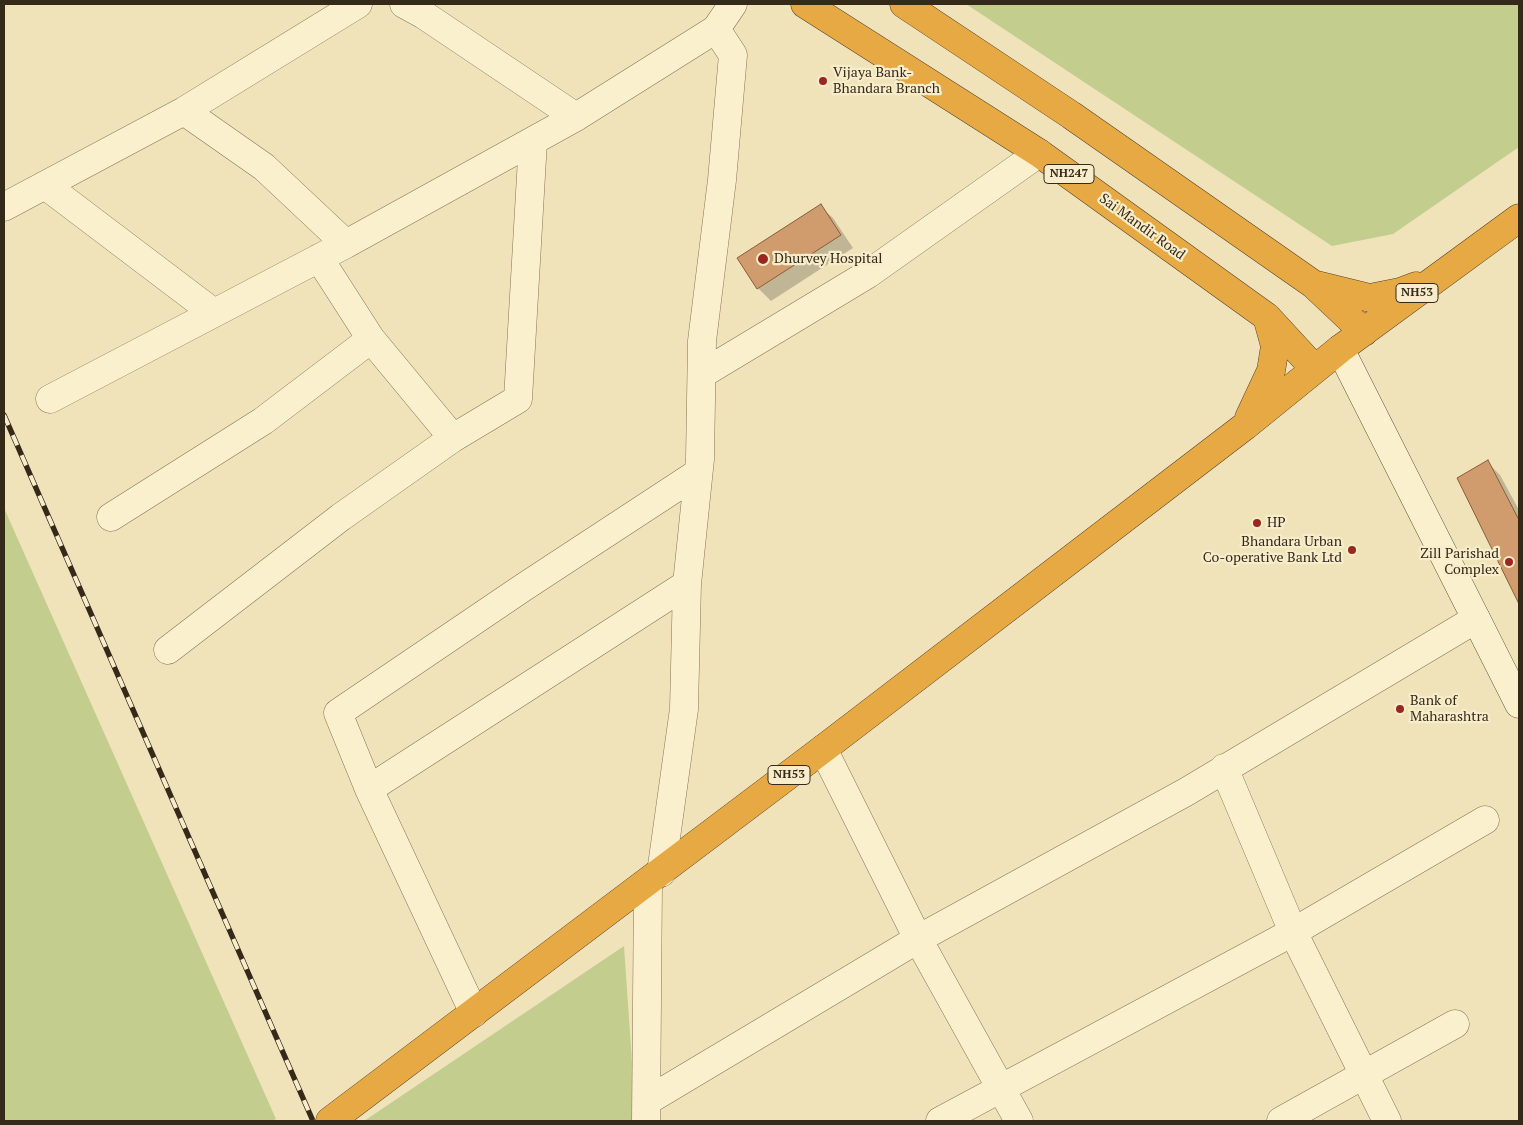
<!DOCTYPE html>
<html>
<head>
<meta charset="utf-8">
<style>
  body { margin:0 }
  #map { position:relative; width:1523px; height:1125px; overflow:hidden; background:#f0e3ba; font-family:"PT Serif",serif }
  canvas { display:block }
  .frame { position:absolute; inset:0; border:5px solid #35291a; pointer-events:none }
</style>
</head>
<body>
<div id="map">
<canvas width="1523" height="1125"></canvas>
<div class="frame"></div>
</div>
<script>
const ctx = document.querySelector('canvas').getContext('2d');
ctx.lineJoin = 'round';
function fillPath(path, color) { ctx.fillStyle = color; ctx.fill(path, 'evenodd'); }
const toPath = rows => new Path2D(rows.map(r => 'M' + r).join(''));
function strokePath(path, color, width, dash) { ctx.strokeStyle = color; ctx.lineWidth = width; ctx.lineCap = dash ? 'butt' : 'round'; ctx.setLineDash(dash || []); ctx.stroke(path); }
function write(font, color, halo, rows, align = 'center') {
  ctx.font = font + ' "PT Serif",serif'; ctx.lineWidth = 4.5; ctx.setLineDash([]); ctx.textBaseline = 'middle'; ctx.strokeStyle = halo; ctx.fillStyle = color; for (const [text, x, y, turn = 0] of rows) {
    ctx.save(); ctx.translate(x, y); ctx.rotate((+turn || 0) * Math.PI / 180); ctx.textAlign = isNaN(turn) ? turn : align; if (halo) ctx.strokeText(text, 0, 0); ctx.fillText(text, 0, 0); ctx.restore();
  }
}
const green = toPath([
  [966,4,1519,4,1519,147,1393,234,1332,246],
  [4,508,276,1119,272,1121,4,1121],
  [624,946,634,1091,632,1121,364,1121]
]);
const shadow = toPath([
  [820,206,833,218,853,248,771,301,758,288],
  [1487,462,1500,475,1519,510,1519,601,1458,478]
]);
const building = toPath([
  [821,204,841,235,757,289,737,258,821,204],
  [1488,460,1519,520,1519,604,1457,478,1488,460]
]);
const street = toPath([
  [404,4,424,15,576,117],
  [184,111,264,167,346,244],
  [45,185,214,313],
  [4,207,184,111,358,4],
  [319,258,371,339,453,438],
  [702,374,868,274,1039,153],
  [50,399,346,244,576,117,716,29,733,4],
  [111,517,263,421,371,339],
  [168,650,341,517,453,438,518,399,533,141],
  [823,749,918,939,1019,1121],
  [1224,768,1293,932,1387,1121],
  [369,789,338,713,524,587,698,473],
  [661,873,684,709,687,584,700,459,702,341,722,180,733,55,716,29],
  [474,1013,369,789,687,584],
  [647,1101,918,939,1186,792,1476,619],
  [646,1121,648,882],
  [940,1121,1293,932,1485,820],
  [1281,1121,1455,1024]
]);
const secondary = toPath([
  [1340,349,1519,704]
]);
const highway = toPath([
  [805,4,1039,153,1267,317,1314,368],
  [904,4,1071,115,1313,284,1364,332],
  [1317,285,1370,298,1400,292,1416,286],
  [1249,418,1271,371,1275,346,1267,317],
  [330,1121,823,749,1245,426,1340,349,1519,218]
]);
const rail = toPath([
  [4,415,313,1121]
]);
const markers = [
  [823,81,5,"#9a2620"],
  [763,259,6,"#9a2620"],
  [1257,523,5,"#9a2620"],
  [1352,550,5,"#9a2620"],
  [1509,562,5,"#9a2620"],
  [1400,709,5,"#9a2620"]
];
const shields = [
  [1069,174,50],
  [1417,293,42],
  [789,775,42]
];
const shieldNames = [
  ["NH247",1069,174],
  ["NH53",1417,293],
  ["NH53",789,775]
];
const poiNames = [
  ["Vijaya Bank-",833,73],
  ["Bhandara Branch",833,89],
  ["Dhurvey Hospital",774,259],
  ["HP",1267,523],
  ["Bhandara Urban",1342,542,"right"],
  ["Co-operative Bank Ltd",1342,558,"right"],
  ["Zill Parishad",1499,554,"right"],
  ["Complex",1499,570,"right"],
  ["Bank of",1410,701],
  ["Maharashtra",1410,717]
];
const streetNames = [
  ["Sai Mandir Road",1142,227,36]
];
fillPath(green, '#c3ce8e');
fillPath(shadow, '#0003');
fillPath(building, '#d19c6d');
strokePath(building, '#885c38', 1);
strokePath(street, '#877253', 29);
strokePath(secondary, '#695337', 29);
strokePath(highway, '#544029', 29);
strokePath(street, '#fbf0cd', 28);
strokePath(secondary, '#fbf0cd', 28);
strokePath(highway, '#e7a943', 28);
strokePath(rail, '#35291a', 5.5);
strokePath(rail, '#f7edca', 4, [11]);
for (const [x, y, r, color] of markers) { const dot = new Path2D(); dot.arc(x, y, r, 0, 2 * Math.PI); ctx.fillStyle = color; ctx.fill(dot); strokePath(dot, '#f7edca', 2); }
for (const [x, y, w] of shields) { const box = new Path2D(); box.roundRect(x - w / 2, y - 9.5, w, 19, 4); ctx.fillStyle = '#f7edca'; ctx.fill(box); strokePath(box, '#35291a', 1); }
write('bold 12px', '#35291a', null, shieldNames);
write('14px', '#35291a', '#f7edca', poiNames, 'left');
write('14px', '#35291a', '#f7edca', streetNames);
</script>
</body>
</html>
